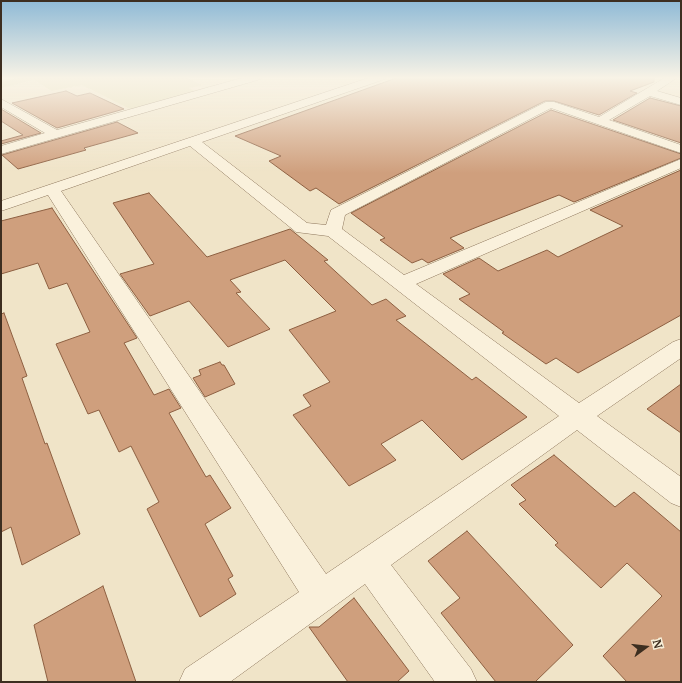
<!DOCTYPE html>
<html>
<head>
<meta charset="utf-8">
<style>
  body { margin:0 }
  #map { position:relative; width:682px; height:683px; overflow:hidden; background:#f0e4c8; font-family:Merriweather,serif }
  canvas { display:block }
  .frame { position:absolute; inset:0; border:2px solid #3d2e20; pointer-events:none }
  .north { position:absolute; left:626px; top:627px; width:40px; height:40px; -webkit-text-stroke:3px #f7eed8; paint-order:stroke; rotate:75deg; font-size:11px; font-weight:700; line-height:16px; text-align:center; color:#3d2e20 }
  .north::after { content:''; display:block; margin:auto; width:14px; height:18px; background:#3d2e20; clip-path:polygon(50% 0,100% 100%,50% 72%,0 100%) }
</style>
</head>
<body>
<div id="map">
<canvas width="682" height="683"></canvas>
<div class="frame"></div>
<div class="north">N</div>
</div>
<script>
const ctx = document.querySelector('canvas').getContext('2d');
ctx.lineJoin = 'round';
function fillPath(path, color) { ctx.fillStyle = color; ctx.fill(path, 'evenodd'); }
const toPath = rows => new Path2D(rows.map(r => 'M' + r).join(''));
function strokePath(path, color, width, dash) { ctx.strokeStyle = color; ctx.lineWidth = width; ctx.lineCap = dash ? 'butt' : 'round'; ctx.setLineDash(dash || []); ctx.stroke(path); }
const farmland = toPath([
  [22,77,185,77,203,85,189,88,196,92,130,109,82,85,52,91,34,80,1,88,1,82]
]);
const building = toPath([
  [399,77,654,77,654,82,630,91,637,93,599,115,554,101,545,101,339,204,316,188,310,191,269,161,281,156,235,136,399,77],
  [66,91,77,96,90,93,124,109,57,128,12,103,66,91],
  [650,98,681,106,681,143,613,120,650,98],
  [1,109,41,133,1,144,1,141,23,135,1,121,1,109],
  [551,110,681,154,681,158,574,202,559,195,477,227,450,238,464,248,428,263,422,259,412,263,380,240,385,238,351,213,551,110],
  [117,122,138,133,84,148,86,150,18,169,2,155,117,122],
  [681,170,681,315,578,373,556,358,546,364,502,333,504,332,459,299,470,294,443,274,479,258,498,271,547,250,558,257,623,226,590,210,681,170],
  [149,193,207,257,290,229,328,260,324,261,372,305,386,299,406,316,396,320,472,380,476,377,527,417,462,460,422,420,381,444,396,460,349,486,293,415,311,406,303,395,330,382,289,330,336,311,285,260,230,280,241,292,236,293,270,329,228,347,189,301,150,316,120,274,154,264,113,203,149,193],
  [52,208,137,338,124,343,154,395,169,389,181,408,169,413,206,477,210,475,231,508,205,524,233,576,228,579,236,594,200,617,147,509,159,502,131,446,119,452,99,410,88,414,56,344,90,332,67,283,49,289,38,263,1,274,1,221,52,208],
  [4,313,27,376,22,378,45,444,47,443,80,534,22,565,11,527,1,532,1,314,4,313],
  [220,362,222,365,224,365,235,384,205,397,193,378,201,375,199,370,220,362],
  [681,384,681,433,647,409,681,384],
  [554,455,615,507,634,492,681,532,681,682,627,682,603,656,662,596,627,563,601,588,555,545,558,543,519,504,526,500,511,485,554,455],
  [467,531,573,645,535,682,496,682,441,613,460,598,428,561,467,531],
  [103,586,136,682,48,682,34,625,103,586],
  [354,598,409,671,397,682,348,682,309,627,319,627,354,598]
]);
const minor = toPath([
  [245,77,262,77,261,79,1,154,1,146,45,133,1,107,1,99,57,130,245,77],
  [371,77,386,77,385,79,202,142,307,223,326,225,331,210,546,102,554,102,599,117,666,77,678,77,657,91,681,98,681,105,650,96,609,120,681,145,681,153,551,108,345,215,342,229,404,275,681,159,681,168,416,284,579,403,673,342,681,339,681,358,597,416,681,477,681,507,671,503,577,430,391,565,471,669,477,682,435,682,365,584,230,682,179,682,185,669,299,592,48,195,1,211,1,201,371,77],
  [190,146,296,232,328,236,559,416,326,574,61,191,190,146]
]);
fillPath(farmland, '#e6deb5');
fillPath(building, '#cf9f7d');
strokePath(building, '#8d5f41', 1);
strokePath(minor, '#8d765c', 1);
fillPath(minor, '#faf1dc');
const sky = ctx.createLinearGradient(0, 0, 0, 173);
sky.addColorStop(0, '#8fbad6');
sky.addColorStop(0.45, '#f8f3e6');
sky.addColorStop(1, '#f8f3e600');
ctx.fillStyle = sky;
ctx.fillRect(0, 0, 682, 173);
</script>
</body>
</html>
